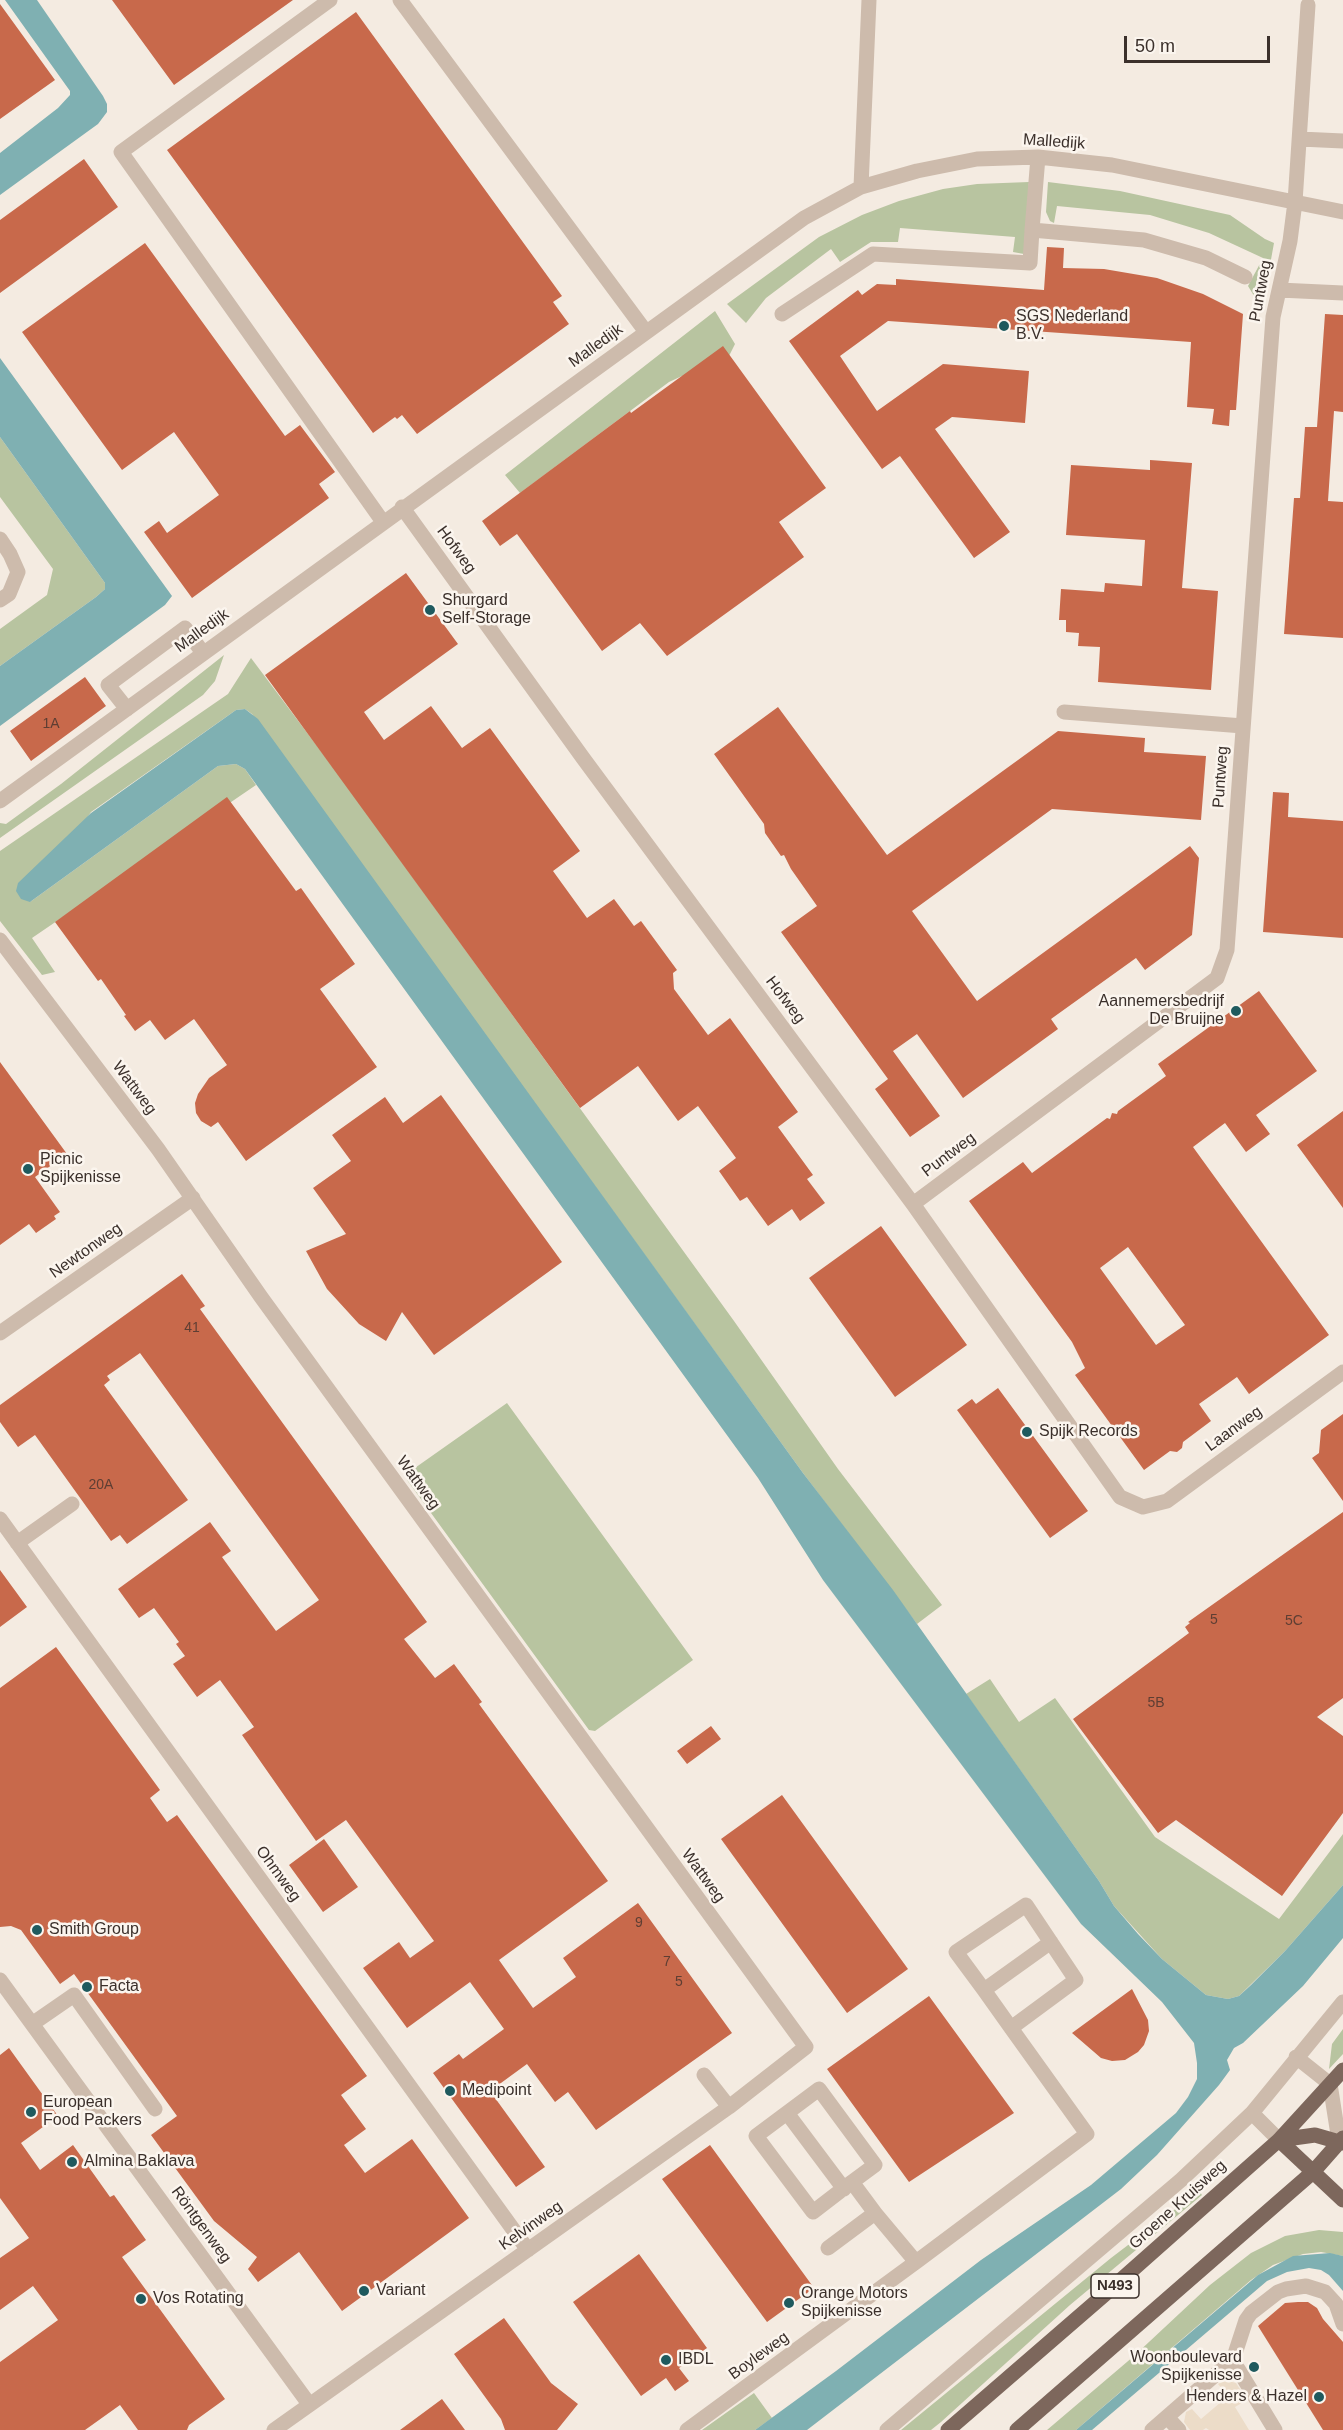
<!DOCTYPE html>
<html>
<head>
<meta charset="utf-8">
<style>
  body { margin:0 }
  #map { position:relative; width:1343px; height:2430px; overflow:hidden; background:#f4ebe1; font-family:Helvetica,sans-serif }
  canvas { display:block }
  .scale { position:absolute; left:1124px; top:36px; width:146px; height:27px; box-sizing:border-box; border:3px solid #3b302b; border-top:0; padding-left:8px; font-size:18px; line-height:21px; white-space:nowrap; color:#3b302b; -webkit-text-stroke:4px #fbf5ee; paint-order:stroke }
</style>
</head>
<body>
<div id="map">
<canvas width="1343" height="2430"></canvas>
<div class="scale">50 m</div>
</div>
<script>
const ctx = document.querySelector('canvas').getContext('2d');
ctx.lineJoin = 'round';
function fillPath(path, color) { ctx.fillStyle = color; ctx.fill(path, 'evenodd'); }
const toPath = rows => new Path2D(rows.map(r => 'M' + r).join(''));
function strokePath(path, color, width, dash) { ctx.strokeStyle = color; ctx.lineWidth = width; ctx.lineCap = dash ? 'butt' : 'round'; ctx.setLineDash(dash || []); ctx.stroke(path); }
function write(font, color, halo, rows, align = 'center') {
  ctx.font = font + ' Helvetica,sans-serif'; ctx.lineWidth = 5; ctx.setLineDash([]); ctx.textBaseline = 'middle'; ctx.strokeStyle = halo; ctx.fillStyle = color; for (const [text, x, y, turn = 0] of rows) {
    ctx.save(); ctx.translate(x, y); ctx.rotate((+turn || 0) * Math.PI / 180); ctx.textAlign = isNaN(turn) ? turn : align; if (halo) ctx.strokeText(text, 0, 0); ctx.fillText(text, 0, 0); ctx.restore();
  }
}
const green = toPath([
  [1029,182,1024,254,1013,252,1015,237,900,228,898,242,871,242,840,262,831,249,766,298,746,323,727,304,819,237,862,215,899,201,943,189,977,184],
  [1048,182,1120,191,1230,215,1265,239,1274,243,1262,309,1248,286,1263,258,1209,233,1150,215,1057,206,1054,223,1050,221,1046,212],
  [715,311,735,344,727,360,690,384,682,376,669,382,520,493,505,475],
  [0,437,105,583,105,589,96,597,0,666,0,629,47,595,53,569,0,497],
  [224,655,215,681,203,695,0,838,0,823,6,824,61,784],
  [251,658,335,770,734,1321,838,1469,942,1605,917,1624,803,1473,252,714,245,709,236,710,91,812,30,902,218,766,236,764,245,769,256,785,32,938,55,972,42,975,0,921,0,851,228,694],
  [507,1403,693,1660,595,1731,589,1730,407,1480,412,1470],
  [990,1679,1019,1722,1055,1698,1155,1837,1279,1919,1343,1834,1343,1885,1285,1951,1239,1996,1228,1999,1206,1995,1162,1959,1114,1906,1099,1881,966,1694],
  [1343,2029,1343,2054,1329,2069,1332,2044],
  [1199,2191,1202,2195,1070,2305,941,2422,931,2430,901,2430,1111,2258],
  [1319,2230,1343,2232,1343,2256,1321,2252,1303,2254,1273,2265,1251,2280,1076,2430,1047,2430,1134,2356,1210,2285,1251,2253,1285,2236],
  [754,2393,772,2418,755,2430,702,2430]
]);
const plaza = toPath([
  [1225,2380,1236,2383,1247,2400,1235,2407,1249,2430,1209,2430,1206,2428,1203,2430,1190,2430,1184,2422,1186,2412,1192,2409,1201,2419,1228,2396,1218,2384]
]);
const water = toPath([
  [5,0,37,0,103,96,107,104,107,112,98,124,0,195,0,153,58,108,70,95,70,91],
  [0,358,172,596,165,605,0,726,0,666,96,597,105,589,105,583,0,437],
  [245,709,258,719,803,1473,893,1590,1099,1881,1114,1906,1138,1934,1162,1959,1206,1995,1228,1999,1239,1996,1251,1985,1285,1951,1343,1885,1343,1938,1303,1986,1243,2043,1234,2048,1227,2060,1230,2070,1219,2085,1157,2155,1121,2189,807,2430,755,2430,836,2371,981,2260,1091,2185,1176,2113,1188,2097,1197,2079,1197,2063,1194,2043,1162,2002,1081,1924,823,1580,758,1478,245,769,236,764,218,766,30,902,21,899,16,891,18,883,91,813,236,710],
  [1330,2253,1343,2256,1343,2291,1329,2275,1321,2270,1309,2268,1287,2272,1267,2281,1092,2430,1076,2430,1258,2275,1293,2256]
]);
const building = toPath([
  [112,0,293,0,174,85],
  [0,4,55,80,0,119],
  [356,12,562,296,553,302,569,324,417,434,402,415,397,419,395,417,373,433,167,150],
  [84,159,118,207,0,293,0,220],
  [145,243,285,436,300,425,335,472,319,484,329,498,192,598,144,532,159,521,167,533,219,495,174,432,122,470,22,332],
  [1047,247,1064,248,1063,268,1104,269,1157,278,1203,294,1243,314,1236,410,1230,410,1229,426,1212,424,1214,409,1187,407,1191,342,888,321,840,356,877,411,943,364,1029,371,1025,423,952,417,935,429,1010,532,974,558,900,456,882,469,789,341,858,290,862,295,877,284,896,285,896,279,1044,290],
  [1325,314,1343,315,1343,412,1334,411,1328,501,1343,502,1343,638,1284,634,1294,498,1300,498,1305,427,1317,427],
  [723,346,826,488,779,522,804,557,667,656,640,623,602,651,517,534,500,546,482,521,630,411,631,413],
  [1150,460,1192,463,1182,588,1218,591,1211,690,1098,682,1100,647,1078,646,1079,633,1066,632,1066,620,1059,620,1061,589,1104,592,1105,583,1142,586,1145,540,1066,535,1071,465,1150,470],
  [406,573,458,644,364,712,384,740,431,706,462,748,490,728,580,851,553,871,587,918,614,899,634,926,641,921,677,970,673,973,674,989,708,1035,730,1018,798,1112,778,1127,813,1175,807,1179,825,1203,800,1221,792,1209,768,1226,747,1197,740,1201,719,1171,736,1158,698,1106,678,1121,638,1066,580,1108,265,675],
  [85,677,106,706,31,761,10,731],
  [778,707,887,855,1058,731,1145,738,1144,752,1206,756,1201,820,1052,809,912,911,977,1001,1190,846,1199,858,1192,935,1145,970,1136,958,1051,1019,1058,1029,963,1098,917,1034,893,1051,940,1116,910,1137,875,1089,888,1079,781,932,817,906,791,869,784,855,781,856,765,833,764,824,714,754],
  [1273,792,1289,793,1288,817,1343,821,1343,938,1263,932],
  [227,797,296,891,301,888,355,964,320,989,377,1067,246,1161,218,1122,211,1127,201,1121,196,1113,195,1103,198,1094,209,1078,227,1065,194,1019,165,1040,150,1020,135,1031,124,1016,126,1015,101,979,98,981,55,922],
  [1259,991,1317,1071,1256,1115,1270,1134,1246,1152,1225,1123,1193,1147,1329,1335,1249,1394,1237,1377,1199,1404,1211,1421,1183,1442,1182,1448,1177,1452,1170,1451,1144,1470,1075,1375,1085,1368,1072,1342,969,1201,1023,1162,1032,1173,1107,1118,1110,1119,1112,1113,1117,1114,1118,1111,1166,1076,1158,1064],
  [1128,1247,1185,1325,1156,1345,1100,1268],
  [0,1062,67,1154,35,1177,60,1212,54,1216,56,1219,36,1233,29,1224,0,1245],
  [441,1095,562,1262,434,1355,402,1312,386,1341,359,1324,327,1289,306,1251,346,1234,313,1188,351,1161,332,1135,385,1097,403,1123],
  [1343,1111,1343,1208,1297,1145],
  [881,1226,967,1345,895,1397,809,1278],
  [182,1274,205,1306,200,1309,427,1622,404,1639,435,1678,454,1664,482,1702,479,1704,608,1881,499,1960,533,2008,576,1977,563,1958,638,1903,732,2033,596,2130,568,2092,555,2102,527,2064,490,2091,545,2167,516,2187,433,2073,459,2054,463,2059,504,2029,470,1982,407,2028,363,1968,399,1942,410,1958,434,1941,346,1820,316,1841,242,1735,254,1727,220,1680,197,1697,173,1664,185,1656,176,1644,179,1642,154,1608,139,1618,118,1589,210,1522,231,1551,222,1557,276,1631,319,1600,140,1353,107,1376,110,1380,104,1385,188,1500,127,1544,120,1535,111,1541,35,1435,18,1447,0,1422,0,1405],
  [998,1388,1088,1511,1050,1538,957,1410,972,1399,976,1404],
  [1343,1414,1343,1501,1312,1458,1319,1453,1321,1430],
  [1343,1512,1343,1698,1317,1717,1343,1736,1343,1813,1282,1896,1176,1820,1158,1833,1073,1719,1189,1633,1185,1627,1190,1623,1188,1622],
  [0,1570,27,1607,0,1627],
  [56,1647,160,1790,150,1798,167,1822,177,1815,367,2076,341,2095,366,2129,344,2145,365,2173,412,2139,469,2218,342,2311,299,2252,258,2282,248,2269,257,2257,214,2221,151,2135,177,2116,74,1974,60,1984,21,1930,11,1926,0,1927,0,1688],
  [711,1726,721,1739,687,1764,677,1751],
  [782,1795,908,1969,847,2013,721,1839],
  [324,1839,358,1887,323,1912,289,1865],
  [1132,1989,1148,2020,1149,2031,1144,2045,1138,2052,1125,2060,1112,2061,1101,2058,1072,2033],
  [929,1996,1014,2113,909,2182,827,2069],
  [9,2048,58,2116,21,2143,40,2170,73,2145,110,2197,114,2195,146,2240,122,2257,225,2399,189,2425,187,2430,138,2430,120,2405,85,2430,0,2430,0,2362,58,2320,33,2286,0,2310,0,2258,29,2238,0,2198,0,2055],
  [710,2145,814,2288,767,2322,662,2179],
  [639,2254,707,2348,679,2368,689,2381,675,2391,666,2378,641,2396,573,2302],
  [1298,2302,1308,2302,1317,2308,1323,2319,1343,2342,1343,2430,1323,2430,1258,2326,1285,2303],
  [504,2318,551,2383,578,2404,557,2430,505,2430,501,2419,454,2354],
  [442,2399,465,2430,400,2430]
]);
const minor = toPath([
  [330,0,121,152,383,522],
  [400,0,646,332],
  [1300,139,1343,141],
  [1038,157,1032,230,1144,240,1206,258,1245,277],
  [861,187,869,0],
  [1279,290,1343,293],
  [782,314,873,254,1030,263,1032,230],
  [402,507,583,758,913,1204,1120,1497,1143,1507,1167,1501,1343,1372],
  [0,539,10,554,18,572,9,594,0,600],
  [127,709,108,685,185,628,203,653],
  [1064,712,1243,726],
  [0,801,804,218,861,187,917,171,977,159,1038,157,1112,165,1343,212],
  [0,940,158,1149,261,1297,806,2047,729,2107,274,2430],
  [913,1204,1217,978,1227,950,1273,317,1290,241,1295,202,1308,5],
  [0,1333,193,1198],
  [0,1519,528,2250],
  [17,1543,72,1504],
  [0,1980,309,2404],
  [984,1990,1051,1942],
  [32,2024,74,1995,155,2109],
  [1296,2057,1330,2084,1339,2141],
  [704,2075,729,2107],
  [787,2113,844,2189],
  [1252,2113,1279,2140],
  [828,2248,875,2213,852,2182,813,2212,756,2136,819,2089,875,2165,852,2182],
  [916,2262,1087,2134,1011,2028,984,1990,956,1952,1026,1905,1076,1980,1011,2028],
  [1231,2366,1246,2320,1251,2313,1278,2292,1286,2289,1306,2286,1325,2292,1336,2304,1343,2324],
  [1231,2366,1238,2369,1275,2430],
  [1167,2417,1179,2430],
  [687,2430,916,2262,875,2213],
  [887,2430,1181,2180,1252,2113,1343,2002],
  [1152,2430,1223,2368,1231,2366]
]);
const major = toPath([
  [1279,2140,1343,2200],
  [1279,2140,1315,2135,1343,2143],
  [948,2430,1104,2295,1279,2140,1343,2070],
  [1017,2430,1313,2172,1343,2138]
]);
const markers = [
  [1004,326,6,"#1f5a5e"],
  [430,610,6,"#1f5a5e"],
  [1236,1011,6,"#1f5a5e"],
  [28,1169,6,"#1f5a5e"],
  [1027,1432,6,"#1f5a5e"],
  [37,1930,6,"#1f5a5e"],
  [87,1987,6,"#1f5a5e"],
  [450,2091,6,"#1f5a5e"],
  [31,2112,6,"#1f5a5e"],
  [72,2162,6,"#1f5a5e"],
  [364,2291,6,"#1f5a5e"],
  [141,2299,6,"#1f5a5e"],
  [789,2303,6,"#1f5a5e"],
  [666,2360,6,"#1f5a5e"],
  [1254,2367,6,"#1f5a5e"],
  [1319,2397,6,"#1f5a5e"]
];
const numberNames = [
  ["1A",51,724],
  ["41",192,1328],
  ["20A",101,1485],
  ["5",1214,1620],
  ["5C",1294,1621],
  ["5B",1156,1703],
  ["9",639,1923],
  ["7",667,1962],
  ["5",679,1982]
];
const shields = [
  [1115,2286,48]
];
const shieldNames = [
  ["N493",1115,2286]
];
const streetNames = [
  ["Malledijk",1054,142,4],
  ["Puntweg",1261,291,-79],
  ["Malledijk",596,346,-36],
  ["Hofweg",456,550,54],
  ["Malledijk",202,631,-36],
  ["Puntweg",1221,777,-86],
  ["Hofweg",785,1000,53],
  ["Wattweg",134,1088,53],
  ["Puntweg",949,1155,-37],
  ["Newtonweg",86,1251,-35],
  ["Laanweg",1234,1429,-36],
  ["Wattweg",418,1483,54],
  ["Ohmweg",278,1874,54],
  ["Wattweg",703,1876,54],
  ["Groene Kruisweg",1178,2205,-42],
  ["Röntgenweg",201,2225,54],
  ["Kelvinweg",531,2226,-35],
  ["Boyleweg",759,2356,-36]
];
const poiNames = [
  ["SGS Nederland",1016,317],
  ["B.V.",1016,335],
  ["Shurgard",442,601],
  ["Self-Storage",442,619],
  ["Aannemersbedrijf",1224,1002,"right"],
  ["De Bruijne",1224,1020,"right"],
  ["Picnic",40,1160],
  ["Spijkenisse",40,1178],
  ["Spijk Records",1039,1432],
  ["Smith Group",49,1930],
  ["Facta",99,1987],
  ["Medipoint",462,2091],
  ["European",43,2103],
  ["Food Packers",43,2121],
  ["Almina Baklava",84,2162],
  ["Variant",376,2291],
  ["Orange Motors",801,2294],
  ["Spijkenisse",801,2312],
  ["Vos Rotating",153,2299],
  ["Woonboulevard",1242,2358,"right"],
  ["Spijkenisse",1242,2376,"right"],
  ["IBDL",678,2360],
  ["Henders & Hazel",1307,2397,"right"]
];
fillPath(green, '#b8c4a0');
fillPath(plaza, '#ecdcc8');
fillPath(water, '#7fb0b2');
fillPath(building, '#c8694b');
strokePath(minor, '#cdbbac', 15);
strokePath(major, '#7d675c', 15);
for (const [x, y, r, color] of markers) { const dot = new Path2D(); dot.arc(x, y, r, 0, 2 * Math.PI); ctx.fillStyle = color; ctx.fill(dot); strokePath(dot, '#fbf5ee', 2); }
write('14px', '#5e3e33', null, numberNames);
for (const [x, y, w] of shields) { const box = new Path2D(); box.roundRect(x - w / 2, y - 12, w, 24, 4.5); ctx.fillStyle = '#fbf5ee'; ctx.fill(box); strokePath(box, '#3b302b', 1.5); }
write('bold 15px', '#3b302b', null, shieldNames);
write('16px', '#3b302b', '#fbf5ee', streetNames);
write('16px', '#3b302b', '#fbf5ee', poiNames, 'left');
</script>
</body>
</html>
